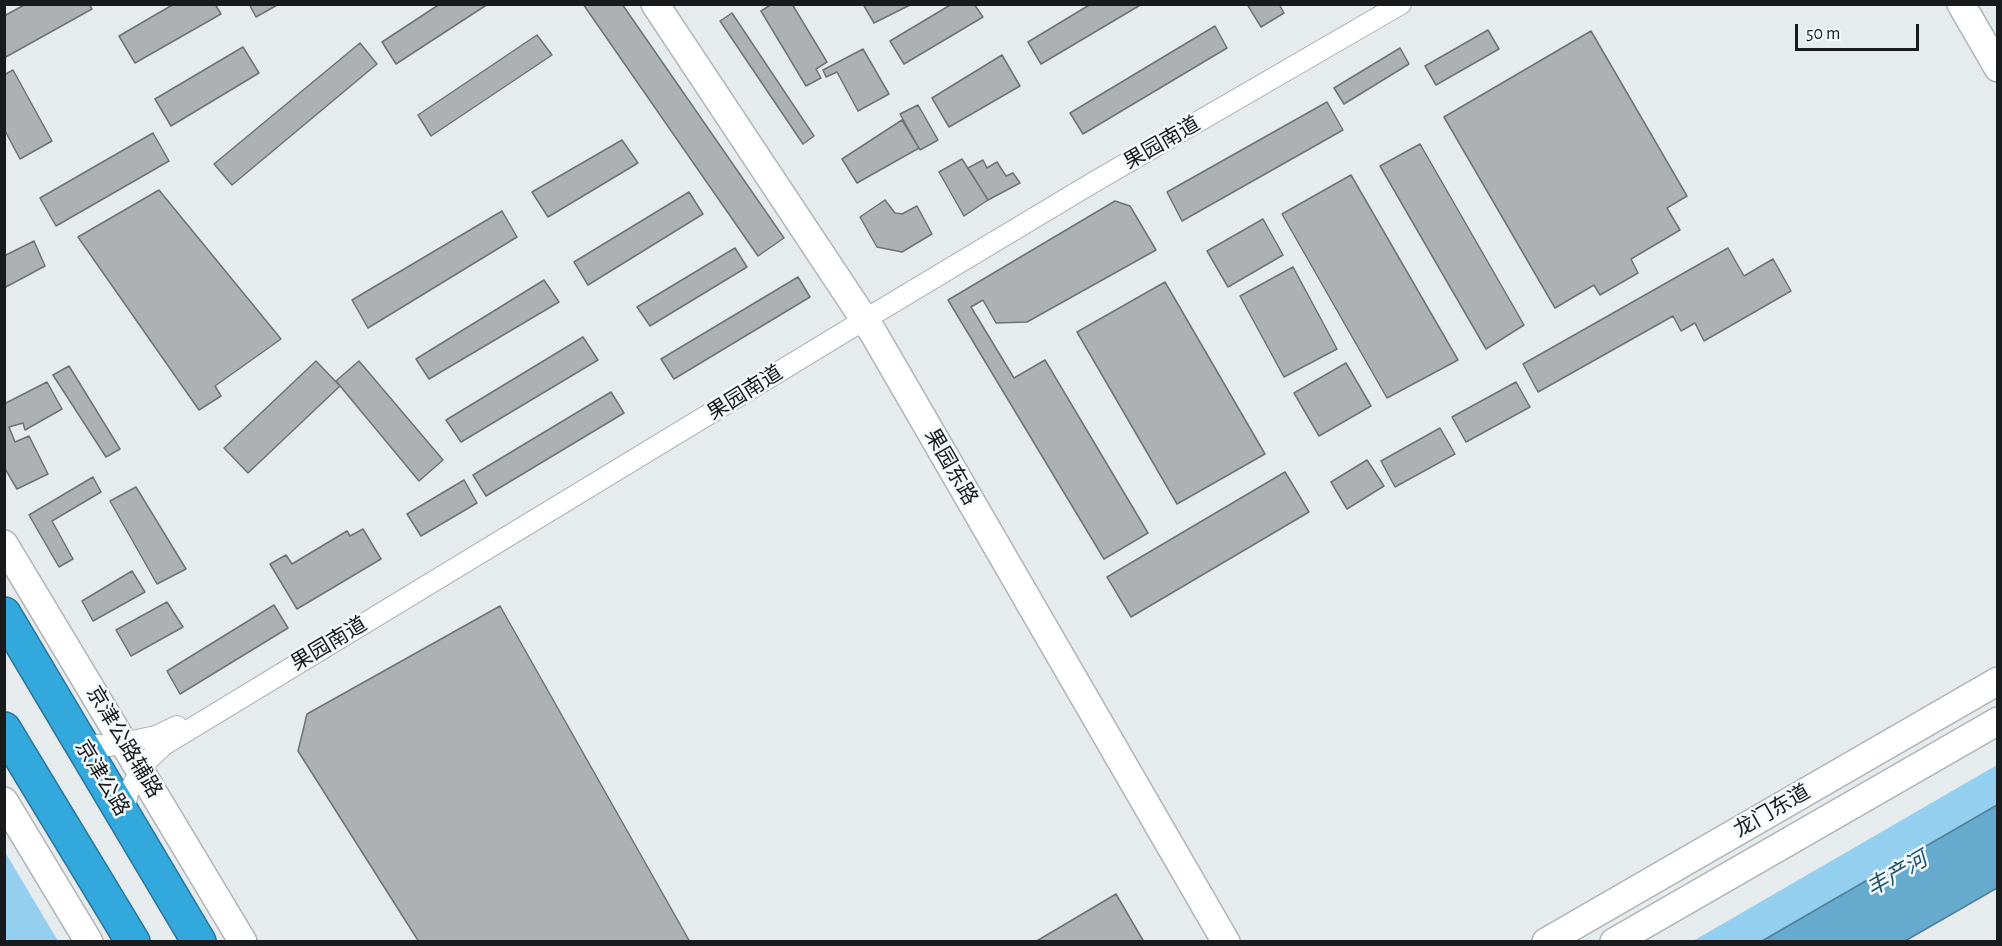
<!DOCTYPE html>
<html>
<head>
<meta charset="utf-8">
<style>
  body { margin:0 }
  #map { position:relative; width:2002px; height:946px; overflow:hidden; background:#e6ebed; font-family:"Alegreya Sans",sans-serif }
  canvas { display:block }
  .frame { position:absolute; inset:0; border:6px solid #191a1b; pointer-events:none }
  .scale { position:absolute; left:1795px; top:24px; width:124px; height:27px; box-sizing:border-box; border:3px solid #191a1b; border-top:0; padding-left:8px; font-size:18px; line-height:21px; white-space:nowrap; color:#191a1b; -webkit-text-stroke:4px #f3f8fa; paint-order:stroke }
</style>
</head>
<body>
<div id="map">
<canvas width="2002" height="946"></canvas>
<div class="frame"></div>
<div class="scale">50 m</div>
</div>
<script>
const ctx = document.querySelector('canvas').getContext('2d');
ctx.lineJoin = 'round';
function fillPath(path, color) { ctx.fillStyle = color; ctx.fill(path, 'evenodd'); }
const toPath = rows => new Path2D(rows.map(r => 'M' + r).join(''));
function strokePath(path, color, width, dash) { ctx.strokeStyle = color; ctx.lineWidth = width; ctx.lineCap = dash ? 'butt' : 'round'; ctx.setLineDash(dash || []); ctx.stroke(path); }
function write(font, color, halo, rows, align = 'center') {
  ctx.font = font + ' "Alegreya Sans","Noto Sans SC",sans-serif'; ctx.lineWidth = 5; ctx.setLineDash([]); ctx.textBaseline = 'middle'; ctx.strokeStyle = halo; ctx.fillStyle = color; for (const [text, x, y, turn = 0] of rows) {
    ctx.save(); ctx.translate(x, y); ctx.rotate((+turn || 0) * Math.PI / 180); ctx.textAlign = isNaN(turn) ? turn : align; if (halo) ctx.strokeText(text, 0, 0); ctx.fillText(text, 0, 0); ctx.restore();
  }
}
const green = toPath([
  [1997,765,1997,805,1762,941,1693,941],
  [4,852,5,852,58,941,5,941]
]);
const water = toPath([
  [1997,805,1997,888,1905,941,1762,941,1997,805]
]);
const building = toPath([
  [26,4,89,4,92,9,4,58,4,16,26,4],
  [174,4,215,4,221,14,135,63,119,36,174,4],
  [249,4,279,4,256,17,249,4],
  [440,4,488,4,396,64,382,42,440,4],
  [583,4,622,4,784,238,758,256,583,4],
  [772,4,792,4,827,62,816,69,821,78,806,86,761,11,772,4],
  [863,4,912,4,874,23,863,4],
  [952,4,974,4,983,17,904,64,890,41,952,4],
  [1091,4,1142,4,1041,64,1028,42,1091,4],
  [1247,4,1279,4,1284,13,1261,27,1247,4],
  [732,13,814,136,803,144,720,21,732,13],
  [1215,26,1227,48,1083,134,1070,113,1215,26],
  [1488,30,1499,49,1436,85,1425,66,1488,30],
  [1591,31,1687,196,1667,208,1680,230,1631,259,1638,273,1600,295,1594,285,1555,308,1444,117,1591,31],
  [537,35,552,55,431,136,418,115,537,35],
  [360,43,377,64,232,185,214,164,360,43],
  [243,47,259,73,171,126,155,99,243,47],
  [1400,48,1409,64,1344,104,1334,88,1400,48],
  [863,49,889,94,858,111,837,72,826,77,823,70,863,49],
  [1002,55,1020,86,949,127,932,98,1002,55],
  [13,70,52,141,20,159,4,129,4,75,13,70],
  [1327,102,1343,130,1182,221,1167,192,1327,102],
  [918,105,938,140,920,150,900,114,918,105],
  [902,120,919,148,857,183,842,159,902,120],
  [153,133,169,161,56,226,40,198,153,133],
  [622,140,638,163,548,217,532,192,622,140],
  [1420,144,1524,325,1486,349,1380,166,1420,144],
  [962,159,988,200,964,216,939,172,962,159],
  [983,160,987,168,997,162,1006,176,1013,173,1020,183,988,200,968,168,983,160],
  [1351,175,1458,360,1387,398,1282,214,1351,175],
  [159,190,281,339,215,386,221,396,199,410,78,237,159,190],
  [689,192,703,214,588,285,574,262,689,192],
  [885,200,895,213,902,214,917,206,932,234,902,252,877,247,860,217,885,200],
  [1115,201,1130,206,1156,250,1027,322,996,323,983,300,971,307,1014,378,1045,360,1148,533,1104,559,948,300,1115,201],
  [502,211,517,237,368,328,352,300,502,211],
  [1263,219,1283,255,1228,287,1207,251,1263,219],
  [34,241,45,266,4,288,4,256,34,241],
  [735,248,747,267,650,326,637,307,735,248],
  [1728,248,1744,276,1773,259,1791,291,1704,341,1695,323,1681,331,1673,316,1538,392,1523,364,1728,248],
  [1293,267,1337,349,1284,377,1240,296,1293,267],
  [798,277,810,297,674,379,661,359,798,277],
  [544,280,559,302,429,379,416,359,544,280],
  [1165,282,1265,454,1177,504,1077,332,1165,282],
  [583,337,598,360,461,442,446,420,583,337],
  [316,361,340,386,248,473,224,448,316,361],
  [359,361,443,460,419,481,336,381,359,361],
  [1346,363,1371,406,1319,436,1294,393,1346,363],
  [69,366,120,449,106,457,53,375,69,366],
  [47,382,62,409,25,430,23,423,9,427,15,442,29,436,48,474,17,489,4,467,4,404,47,382],
  [1516,382,1530,407,1466,442,1452,417,1516,382],
  [611,392,624,413,486,496,473,475,611,392],
  [1440,428,1455,454,1395,487,1381,461,1440,428],
  [1367,460,1384,486,1347,509,1331,482,1367,460],
  [1285,472,1309,512,1131,617,1107,577,1285,472],
  [93,477,101,492,52,521,73,559,59,567,29,515,93,477],
  [464,480,477,503,421,536,407,514,464,480],
  [136,487,186,569,157,584,110,501,136,487],
  [363,529,381,559,297,609,270,564,286,555,292,564,347,531,350,536,363,529],
  [132,571,145,592,93,621,82,601,132,571],
  [167,602,183,627,131,656,116,630,167,602],
  [274,605,288,628,180,694,167,671,274,605],
  [500,606,690,942,419,942,298,751,307,714,500,606],
  [1116,894,1144,942,1035,942,1116,894]
]);
const street = toPath([
  [80,741,87,744,109,746,156,736,177,726],
  [124,815,128,792,133,784,147,761,164,745,874,314,1094,182,1401,4]
]);
const secondary = toPath([
  [655,4,874,334,1226,942],
  [1961,4,1998,68],
  [4,544,243,942],
  [4,801,89,942],
  [1546,942,1998,681],
  [1614,942,1998,721]
]);
const highway = toPath([
  [4,614,199,942],
  [4,729,133,942]
]);
const streetNames = [
  ["果园南道",1162,143,-30],
  ["果园南道",745,393,-32],
  ["果园东路",951,467,60],
  ["果园南道",329,644,-31],
  ["京津公路辅路",124,742,59],
  ["京津公路",102,778,59],
  ["龙门东道",1772,811,-30]
];
const waterNames = [
  ["丰产河",1897,874,-30]
];
fillPath(green, '#94cfef');
fillPath(water, '#66abce');
strokePath(water, '#4f8098', 1.5);
fillPath(building, '#adb1b4');
strokePath(building, '#6e7274', 1.5);
strokePath(street, '#b0b4b6', 22);
strokePath(secondary, '#b0b4b6', 30);
strokePath(highway, '#297699', 36);
strokePath(street, '#fff', 20);
strokePath(secondary, '#fff', 27);
strokePath(highway, '#32a8dd', 33);
write('21px', '#191a1b', '#f3f8fa', streetNames);
write('italic 22px', '#1d536d', '#f3f8fa', waterNames);
</script>
</body>
</html>
